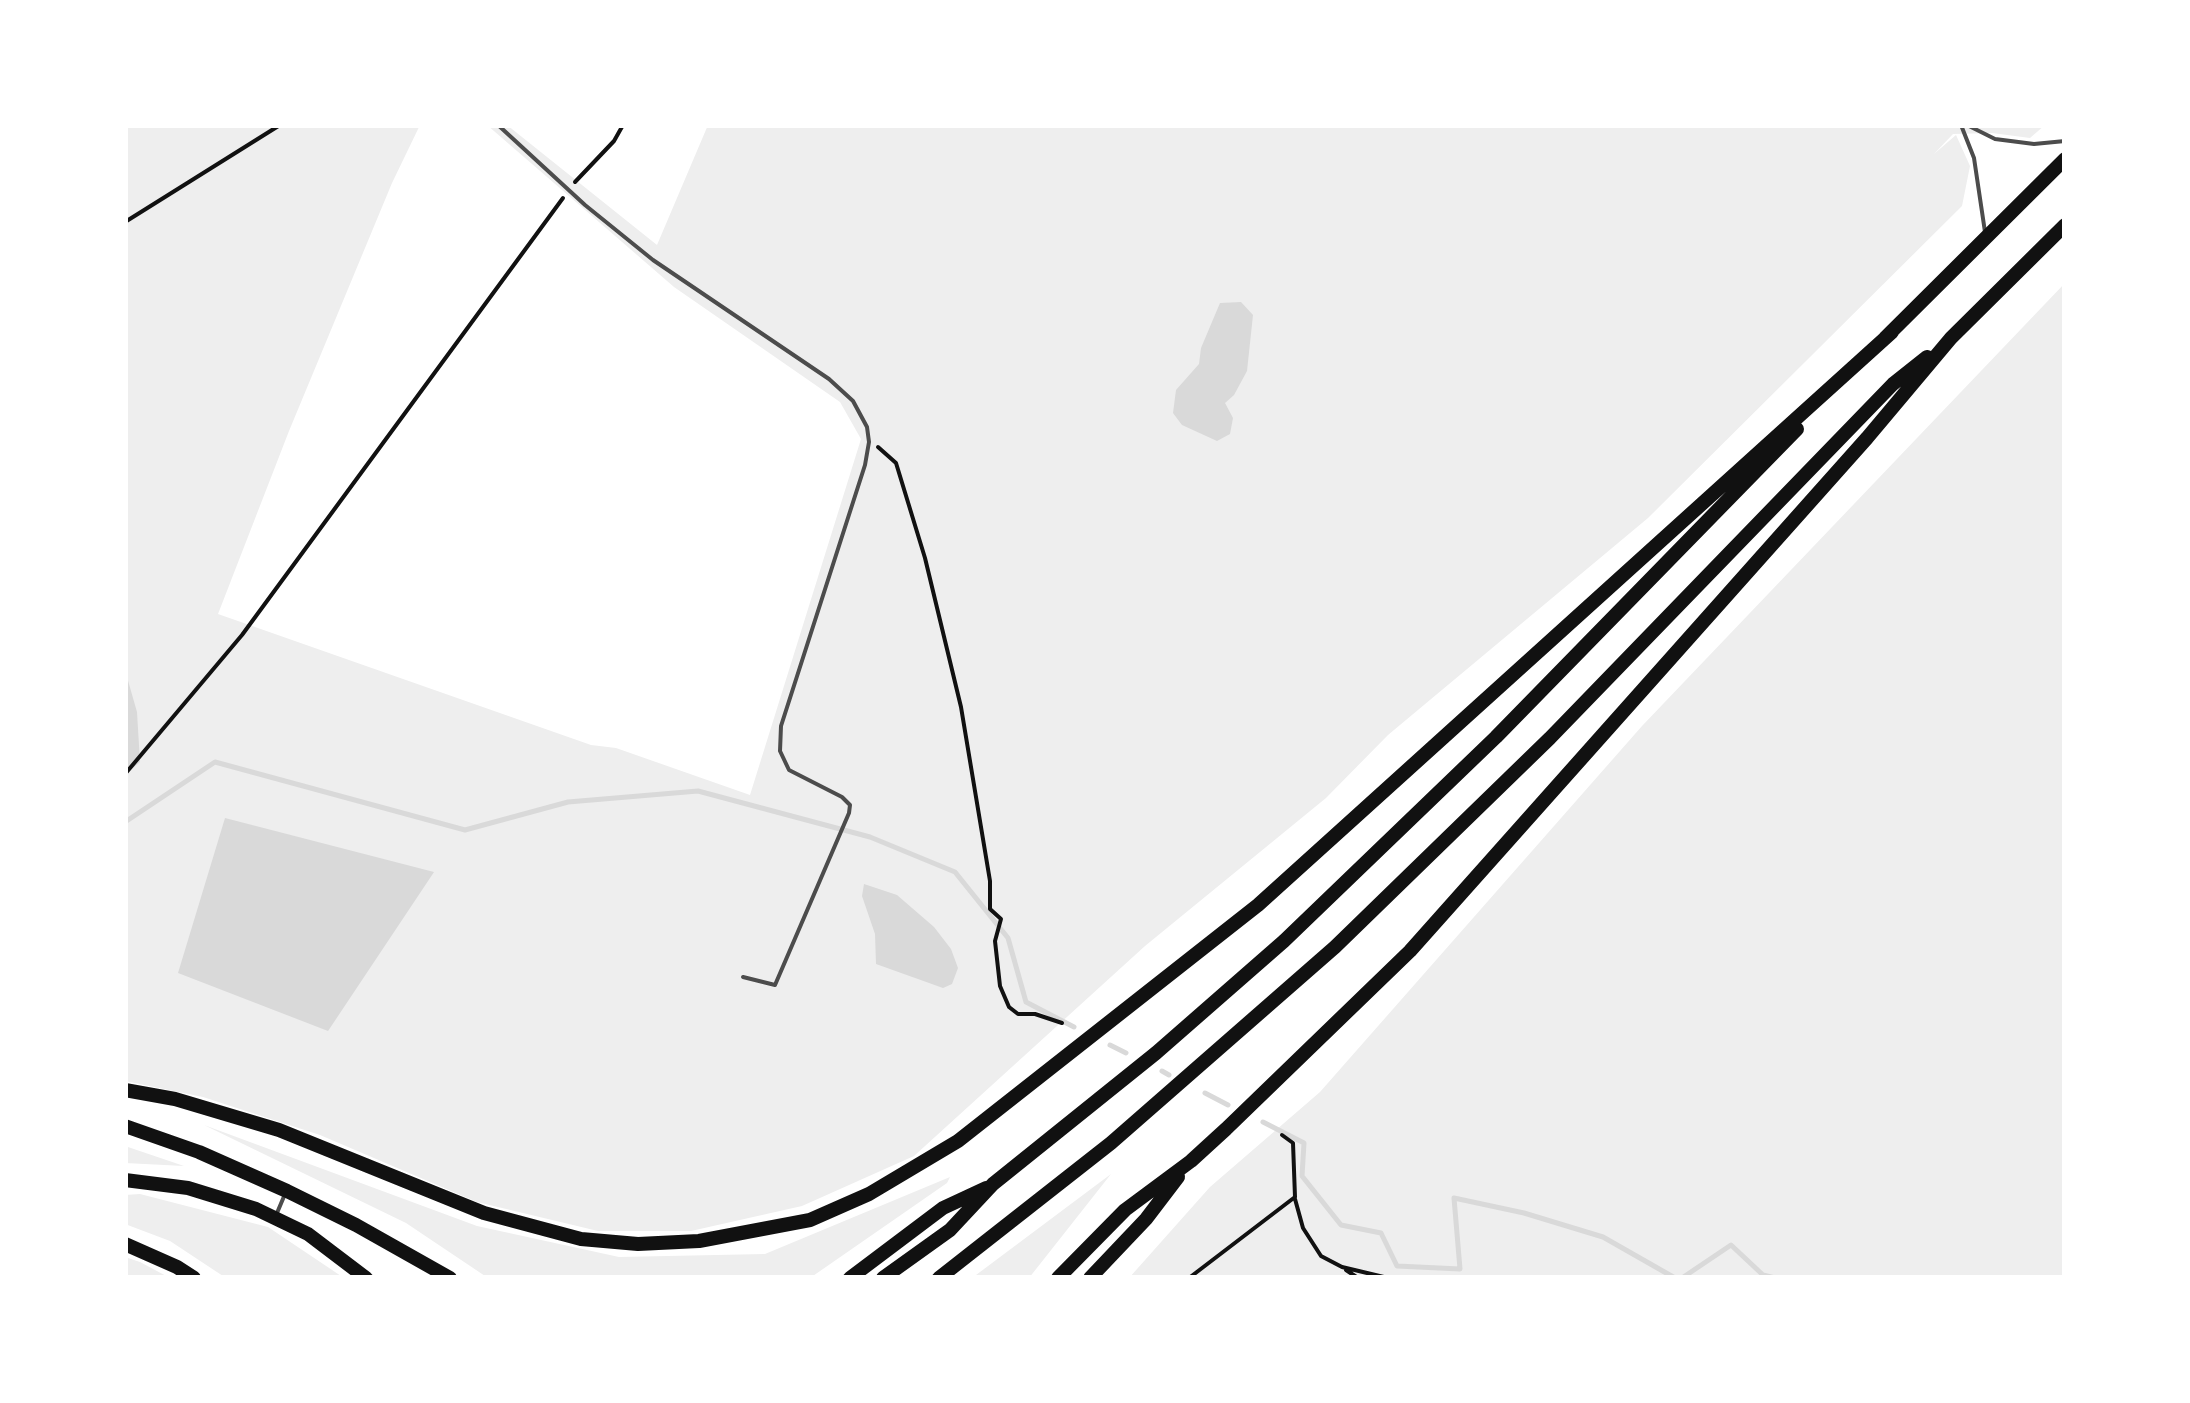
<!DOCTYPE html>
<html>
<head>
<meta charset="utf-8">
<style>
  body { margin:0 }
  #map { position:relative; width:2190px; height:1403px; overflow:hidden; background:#fff; font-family:"Work Sans",sans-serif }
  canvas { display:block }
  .frame { position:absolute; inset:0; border:128px solid #fff; pointer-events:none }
</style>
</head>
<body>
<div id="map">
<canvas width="2190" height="1403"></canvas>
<div class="frame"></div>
</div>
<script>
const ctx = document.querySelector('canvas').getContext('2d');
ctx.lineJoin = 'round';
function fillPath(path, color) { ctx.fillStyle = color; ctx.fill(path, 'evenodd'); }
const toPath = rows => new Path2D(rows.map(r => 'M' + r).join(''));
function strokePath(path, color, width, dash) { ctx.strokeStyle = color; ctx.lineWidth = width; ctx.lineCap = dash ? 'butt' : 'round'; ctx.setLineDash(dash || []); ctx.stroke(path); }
const green = toPath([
  [125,125,420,125,392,183,289,431,218,614,591,745,616,748,750,795,861,439,840,402,674,287,487,125,507,125,657,245,708,125,2045,125,2030,138,1992,133,1953,134,1934,154,1956,135,1970,166,1962,206,1648,518,1388,735,1326,798,1145,946,914,1156,802,1206,691,1231,598,1231,477,1202,320,1135,203,1097,125,1081],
  [2065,283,2065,1278,1129,1278,1210,1187,1320,1092,1642,726],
  [204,1125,477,1226,619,1257,765,1254,950,1177,947,1183,810,1278,488,1278,406,1223],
  [125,1146,184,1166,125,1163],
  [1111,1174,1029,1278,972,1278],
  [140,1194,268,1227,344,1278,226,1278,170,1241,125,1224,125,1195],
  [125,1257,140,1262,170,1278,125,1278]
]);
const water = toPath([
  [1241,302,1253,315,1247,371,1234,395,1225,403,1233,418,1230,434,1217,441,1182,425,1173,413,1176,390,1199,364,1201,348,1220,303],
  [125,670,137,712,140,762,125,775],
  [225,818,434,872,328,1031,178,973],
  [864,884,897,895,934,927,951,949,958,968,952,984,943,988,876,964,875,934,862,896]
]);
const stream = toPath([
  [125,822,215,762,465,830,568,802,698,791,870,837,955,872,1008,938,1026,1002,1074,1027],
  [1110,1045,1126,1053],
  [1162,1071,1169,1075],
  [1205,1093,1228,1105],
  [1263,1122,1304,1143,1302,1176,1341,1225,1381,1233,1397,1266,1460,1269,1454,1198,1524,1213,1603,1237,1675,1278],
  [1682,1278,1731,1245,1763,1275,1775,1278]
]);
const path = toPath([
  [575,182,614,141,623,125],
  [125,222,280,125],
  [878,447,896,463,925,558,961,707,990,881,990,909,1001,919,995,941,1000,986,1009,1007,1018,1014,1035,1014,1062,1023],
  [125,774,242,635,563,198],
  [1295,1199,1303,1228,1321,1256,1342,1267,1388,1278],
  [1346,1270,1358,1278],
  [1189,1278,1295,1197,1293,1143,1282,1135],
  [1457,1278,1478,1278]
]);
const service = toPath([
  [498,125,585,205,653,260,829,379,853,401,867,427,869,442,865,465,781,726,780,751,789,770,842,797,850,805,849,813,775,985,743,977],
  [1961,125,1974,158,1985,232],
  [1967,125,1995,139,2034,144,2065,141],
  [277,1213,285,1194]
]);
const motorway = toPath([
  [1885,338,2065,159],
  [125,1090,175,1099,279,1130,484,1213,581,1239,638,1244,699,1241,810,1220,869,1194,958,1141,1258,905,1892,332],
  [125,1126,199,1152,287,1191,356,1225,450,1278],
  [125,1180,188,1188,256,1209,308,1234,366,1278],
  [125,1244,177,1267,194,1278],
  [850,1278,943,1208,986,1188],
  [883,1278,950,1230,993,1184,1156,1053,1284,941,1496,737,1797,429],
  [939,1278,1111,1143,1335,947,1550,738,1893,384,1927,357],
  [1058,1278,1125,1210,1191,1161,1226,1129,1410,951,1867,438,1951,338,2065,225],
  [1090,1278,1146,1219,1178,1177]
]);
fillPath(green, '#eee');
fillPath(water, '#d9d9d9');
strokePath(stream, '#d9d9d9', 5);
strokePath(path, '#111', 4);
strokePath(service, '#4c4c4c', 4);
strokePath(motorway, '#111', 14);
</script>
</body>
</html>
